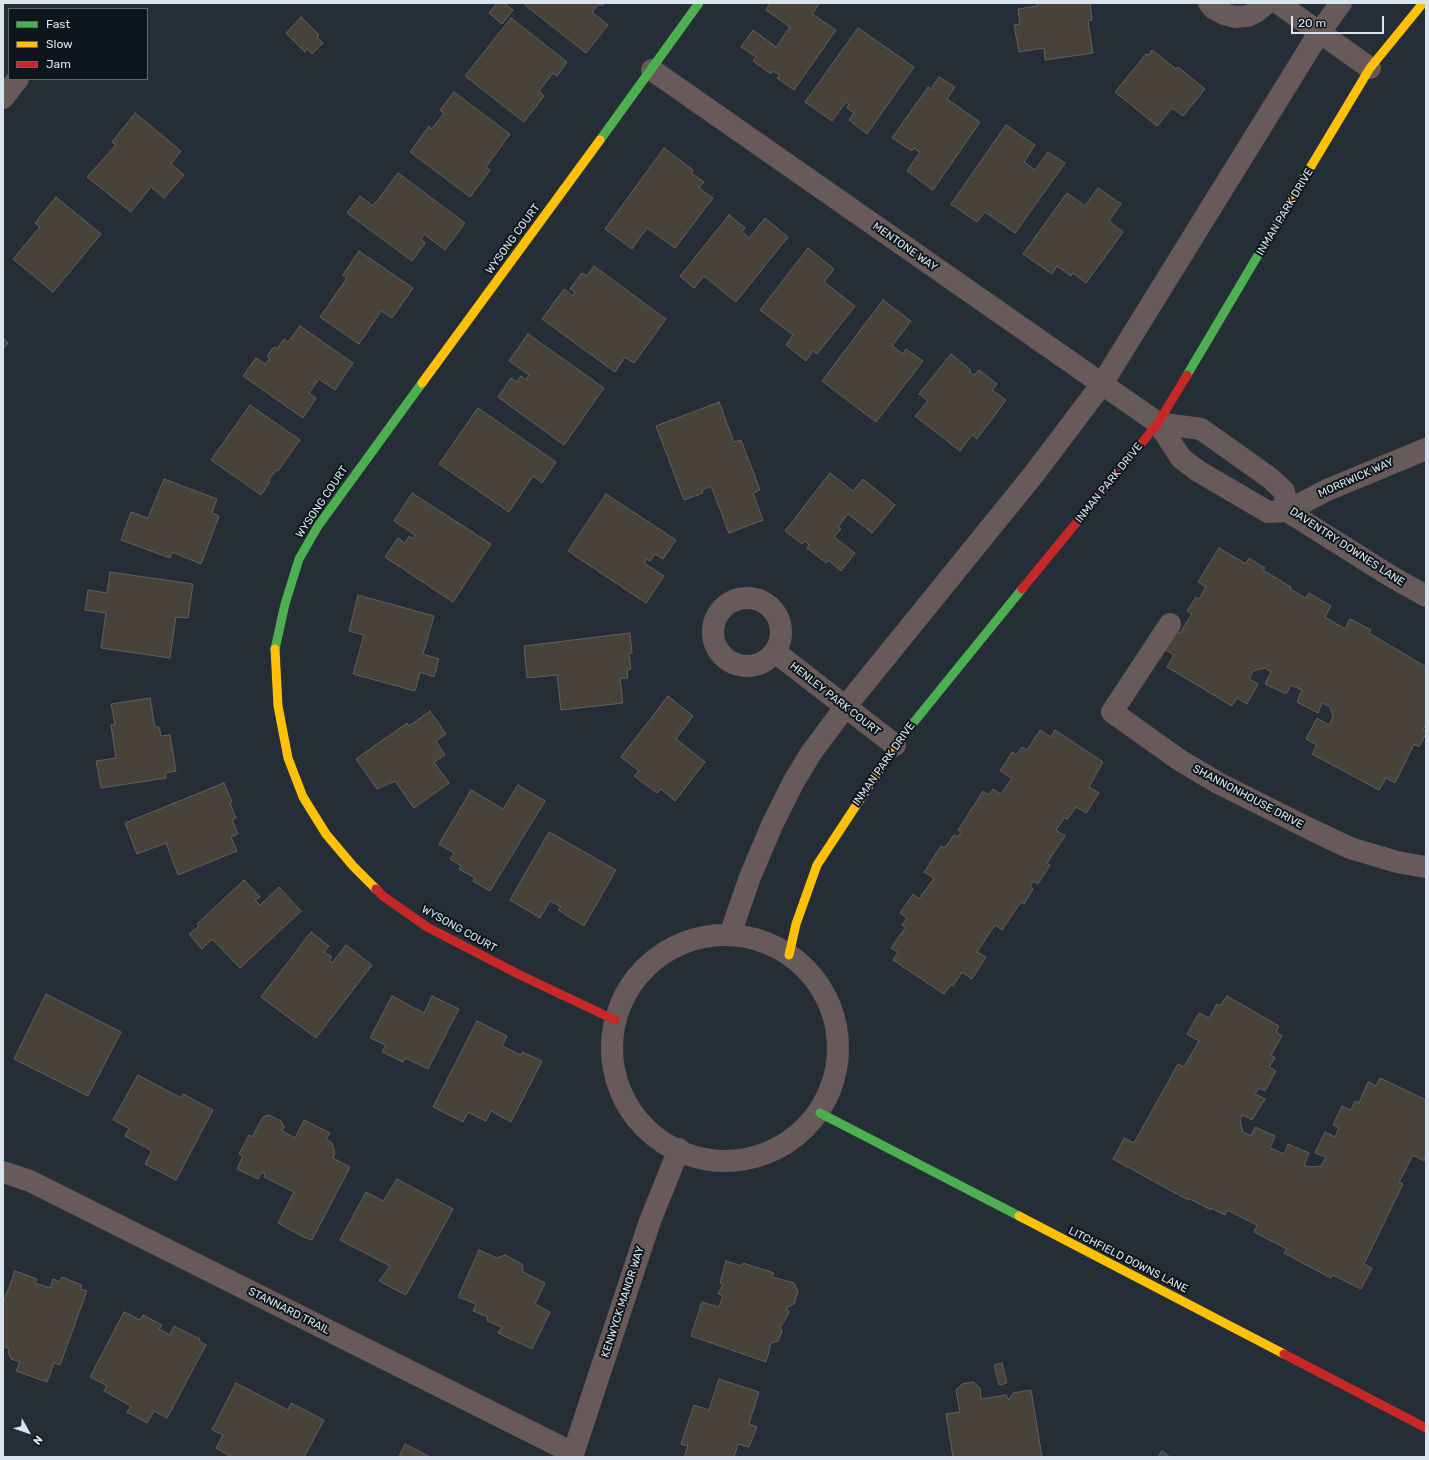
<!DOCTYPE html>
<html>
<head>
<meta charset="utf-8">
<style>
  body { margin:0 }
  #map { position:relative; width:1429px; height:1460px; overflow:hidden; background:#252e36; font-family:Rubik,sans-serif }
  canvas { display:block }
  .frame { position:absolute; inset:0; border:4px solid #dae4ee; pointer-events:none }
  .legend { position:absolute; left:8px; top:8px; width:140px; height:72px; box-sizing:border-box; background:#0e161d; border:1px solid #606871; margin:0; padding:5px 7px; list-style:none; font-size:12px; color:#dae4ee }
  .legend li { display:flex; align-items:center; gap:8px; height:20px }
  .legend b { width:20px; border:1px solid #606871 }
  .north { position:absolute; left:8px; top:1412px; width:40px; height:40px; -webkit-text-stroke:3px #0e161d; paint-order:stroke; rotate:130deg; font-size:11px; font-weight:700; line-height:16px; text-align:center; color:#dae4ee }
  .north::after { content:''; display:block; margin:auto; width:14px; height:18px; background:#dae4ee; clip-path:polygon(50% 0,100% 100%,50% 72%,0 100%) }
  .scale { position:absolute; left:1291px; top:16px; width:93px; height:18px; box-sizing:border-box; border:2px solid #dae4ee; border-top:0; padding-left:5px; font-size:12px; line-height:14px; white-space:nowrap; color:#dae4ee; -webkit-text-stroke:3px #0e161d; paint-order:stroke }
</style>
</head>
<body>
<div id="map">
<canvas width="1429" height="1460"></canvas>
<div class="frame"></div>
<ul class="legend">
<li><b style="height:5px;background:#4caf50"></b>Fast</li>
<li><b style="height:5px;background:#ffc107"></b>Slow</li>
<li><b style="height:5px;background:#c62828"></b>Jam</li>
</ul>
<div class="north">N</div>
<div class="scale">20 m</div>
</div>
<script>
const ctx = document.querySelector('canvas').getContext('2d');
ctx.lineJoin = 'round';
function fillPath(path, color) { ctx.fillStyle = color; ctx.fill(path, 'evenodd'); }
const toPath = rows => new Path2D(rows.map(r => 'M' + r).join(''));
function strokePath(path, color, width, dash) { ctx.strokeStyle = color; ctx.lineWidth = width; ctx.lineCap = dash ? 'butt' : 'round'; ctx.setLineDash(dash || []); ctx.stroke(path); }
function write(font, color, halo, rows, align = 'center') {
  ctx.font = font + ' Rubik,sans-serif'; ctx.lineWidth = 4; ctx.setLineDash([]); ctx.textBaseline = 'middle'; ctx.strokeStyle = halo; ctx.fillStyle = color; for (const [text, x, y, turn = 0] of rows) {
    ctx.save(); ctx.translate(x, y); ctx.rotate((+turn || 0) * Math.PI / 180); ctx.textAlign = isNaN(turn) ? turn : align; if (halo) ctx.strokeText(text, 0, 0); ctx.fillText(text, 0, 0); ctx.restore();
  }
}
const building = toPath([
  [497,3,504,3,513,10,502,24,489,13,497,3],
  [527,3,604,3,602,6,599,4,592,12,608,25,586,53,525,5,527,3],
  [770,3,820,3,812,14,836,30,794,90,777,78,780,75,773,71,771,74,753,61,756,57,741,47,753,30,776,47,790,27,766,10,770,3],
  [1037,3,1090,3,1092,20,1088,21,1093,53,1045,60,1044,48,1019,52,1014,25,1020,24,1018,9,1037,6,1037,3],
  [301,17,319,35,317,37,323,43,312,54,307,49,305,52,286,33,301,17],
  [511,18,567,62,557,76,553,73,539,91,544,96,524,122,465,76,511,18],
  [858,28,914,67,867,134,849,120,854,113,847,108,849,104,846,102,832,121,805,102,858,28],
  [1152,50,1176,69,1178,67,1205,89,1183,116,1172,108,1157,126,1115,92,1146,54,1149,55,1152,50],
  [939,77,955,87,947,99,980,122,933,190,907,171,920,152,914,148,912,151,892,138,928,87,931,89,939,77],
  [454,92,510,134,486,167,490,170,470,197,410,152,429,126,432,129,444,113,440,110,454,92],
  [135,113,181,151,171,164,184,175,164,198,151,187,131,212,87,177,116,145,112,142,135,113],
  [1006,125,1035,145,1024,162,1035,170,1048,152,1065,163,1015,233,985,212,977,222,951,204,1006,125],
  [664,148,693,170,691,173,704,182,699,188,713,198,675,248,647,228,632,249,605,229,664,148],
  [398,173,465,223,445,250,424,234,421,239,425,243,412,261,347,213,360,196,373,206,398,173],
  [1098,188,1121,204,1109,221,1123,232,1086,283,1073,273,1071,276,1057,266,1052,274,1023,254,1067,193,1085,206,1098,188],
  [56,197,101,234,53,292,13,259,40,227,35,223,56,197],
  [729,215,745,228,742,232,749,238,765,218,788,237,736,302,704,276,694,288,680,276,729,215],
  [808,248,834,269,824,282,855,306,817,354,813,351,806,361,786,345,793,335,760,310,808,248],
  [359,251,413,288,392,318,381,311,359,344,320,317,347,278,343,275,359,251],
  [594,266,666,319,634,363,625,357,615,372,542,319,564,289,573,296,575,292,570,289,582,273,587,276,594,266],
  [883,300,911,321,892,346,903,354,906,349,923,361,876,422,822,381,883,300],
  [300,326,353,363,335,390,319,379,309,393,316,398,303,418,243,376,256,358,265,364,270,358,267,356,274,347,277,349,284,339,288,342,300,326],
  [528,334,604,388,564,445,498,397,511,378,517,382,521,376,526,380,529,375,509,361,528,334],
  [3,338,8,343,3,349,3,338],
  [951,354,971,370,969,372,974,375,979,370,997,384,992,390,1006,400,977,439,972,435,960,451,915,416,928,401,919,394,951,354],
  [719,402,734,442,741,440,760,490,753,493,763,520,729,533,711,486,702,490,703,493,684,500,656,426,719,402],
  [250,405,300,440,278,471,276,470,268,481,270,482,261,495,211,460,250,405],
  [478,408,556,462,542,483,533,476,509,512,439,464,478,408],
  [830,473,853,491,863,479,895,505,872,533,848,514,838,527,841,529,834,537,855,553,841,571,828,560,826,563,807,548,809,545,805,541,802,544,785,531,830,473],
  [164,479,217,499,212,513,219,516,201,564,172,552,170,558,121,540,131,512,148,518,164,479],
  [412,493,491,544,453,602,385,557,398,538,405,543,409,536,413,539,415,535,394,521,412,493],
  [606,494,676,540,663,559,655,554,650,561,647,559,644,563,664,576,646,603,568,551,606,494],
  [1219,548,1246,564,1249,558,1265,568,1263,570,1291,587,1290,589,1306,598,1309,593,1331,606,1325,617,1345,629,1350,619,1371,630,1369,633,1426,667,1426,724,1423,730,1426,732,1426,734,1419,747,1414,744,1395,783,1386,778,1379,790,1312,754,1317,745,1306,739,1317,718,1329,725,1333,717,1330,707,1322,703,1318,713,1297,702,1302,690,1291,685,1286,694,1265,684,1271,672,1265,668,1253,671,1249,679,1258,684,1247,704,1237,698,1232,706,1167,667,1174,655,1164,649,1175,631,1180,633,1192,614,1187,611,1196,597,1199,599,1206,587,1198,582,1219,548],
  [110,572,193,584,188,618,176,617,170,658,101,648,106,613,85,610,88,590,107,593,110,572],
  [358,595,434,616,423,654,439,659,434,677,420,672,415,691,353,674,364,635,349,631,358,595],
  [630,633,632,653,629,653,631,669,627,670,628,678,620,678,623,703,561,710,557,675,527,678,524,646,630,633],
  [668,696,693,716,676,739,705,762,675,801,661,789,657,793,634,776,639,771,621,757,668,696],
  [150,698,155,727,159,727,161,736,170,735,176,771,165,773,166,778,101,788,96,761,116,758,111,725,115,724,111,704,150,698],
  [430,711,446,734,436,741,445,755,434,762,449,783,414,808,395,781,377,789,356,759,407,723,409,726,430,711],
  [1040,730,1051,737,1055,730,1103,762,1089,787,1099,793,1086,813,1076,807,1067,820,1065,817,1056,830,1065,836,1047,863,1050,865,1038,884,1033,881,1030,887,1033,889,1024,904,1021,902,1002,930,995,925,977,952,986,957,972,979,962,972,953,986,951,985,944,994,893,960,898,952,891,948,905,928,902,925,907,918,900,913,913,894,919,899,934,878,924,872,941,846,945,848,954,835,958,837,961,832,958,830,983,791,989,795,993,789,1001,794,1012,778,1000,771,1012,752,1016,755,1022,747,1027,750,1040,730],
  [224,783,232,802,230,803,236,818,232,820,238,834,231,837,237,851,178,875,166,843,137,854,125,823,224,783],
  [518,785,545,801,490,891,473,881,475,878,459,869,461,866,450,859,454,853,439,844,471,790,503,809,518,785],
  [549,832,616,870,584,926,558,910,561,907,550,901,540,918,510,900,549,832],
  [244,880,260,897,255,900,260,905,279,887,301,911,240,968,212,939,202,949,189,934,199,926,197,924,244,880],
  [311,932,329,946,324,952,332,957,329,960,332,963,346,945,372,965,316,1038,261,997,311,932],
  [46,994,121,1032,88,1096,14,1059,46,994],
  [392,996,424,1013,432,996,459,1009,428,1069,405,1058,403,1062,382,1052,386,1045,370,1038,392,996],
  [1227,996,1279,1026,1276,1032,1282,1036,1271,1055,1275,1058,1269,1067,1276,1071,1265,1091,1259,1088,1255,1094,1265,1099,1252,1120,1243,1115,1240,1120,1243,1132,1251,1136,1255,1127,1275,1136,1270,1148,1284,1154,1288,1144,1309,1153,1304,1165,1310,1167,1321,1166,1326,1157,1315,1153,1325,1132,1335,1137,1339,1128,1333,1125,1342,1106,1351,1110,1355,1101,1359,1103,1368,1082,1376,1086,1380,1078,1426,1100,1426,1156,1424,1161,1413,1155,1399,1182,1403,1184,1364,1264,1372,1268,1361,1289,1333,1275,1331,1278,1284,1253,1287,1249,1254,1232,1257,1225,1227,1210,1225,1215,1211,1208,1211,1210,1188,1198,1188,1200,1113,1159,1124,1138,1134,1143,1178,1064,1184,1067,1199,1041,1187,1034,1199,1013,1209,1018,1217,1004,1220,1006,1227,996],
  [477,1021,507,1036,502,1046,521,1055,522,1052,542,1061,511,1122,491,1111,486,1121,468,1112,463,1122,433,1107,477,1021],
  [138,1075,181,1098,183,1094,213,1110,176,1180,145,1164,152,1151,125,1136,129,1128,113,1120,138,1075],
  [269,1115,281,1121,284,1127,282,1131,295,1138,304,1120,330,1133,326,1139,332,1143,335,1153,333,1158,350,1167,312,1240,305,1237,305,1238,278,1223,294,1192,264,1177,265,1174,262,1172,258,1179,237,1169,243,1156,239,1154,249,1135,252,1137,263,1117,269,1115],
  [397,1179,453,1209,406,1295,379,1281,390,1266,340,1240,366,1192,383,1201,397,1179],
  [479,1250,497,1258,505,1255,522,1264,523,1272,545,1283,535,1304,550,1312,532,1349,498,1333,502,1327,487,1321,488,1317,473,1311,476,1304,458,1297,479,1250],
  [726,1261,742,1266,743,1263,774,1273,772,1277,794,1283,798,1291,794,1304,786,1308,789,1312,784,1322,780,1327,782,1331,778,1341,771,1343,766,1362,691,1336,702,1302,719,1307,723,1296,718,1294,723,1284,720,1283,726,1261],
  [15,1271,37,1279,35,1283,50,1288,53,1279,60,1282,62,1277,82,1285,80,1289,87,1291,60,1365,54,1363,47,1382,16,1371,20,1362,11,1359,8,1352,9,1349,3,1346,3,1303,15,1271],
  [124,1312,140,1320,143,1315,162,1325,159,1329,170,1335,174,1326,200,1339,199,1341,206,1345,167,1418,154,1411,147,1423,127,1412,131,1406,104,1391,107,1386,90,1377,124,1312],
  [1002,1363,1007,1383,999,1385,994,1365,1002,1363],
  [719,1379,759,1392,749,1424,757,1427,749,1447,738,1444,734,1457,684,1457,688,1446,681,1444,694,1405,709,1410,719,1379],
  [973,1382,980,1388,981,1399,1006,1395,1009,1400,1013,1393,1031,1390,1042,1457,953,1457,946,1414,960,1412,956,1390,962,1384,973,1382],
  [236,1383,288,1410,291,1403,324,1420,304,1457,232,1457,216,1448,223,1435,212,1430,236,1383],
  [405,1444,430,1457,399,1457,405,1444],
  [1162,1451,1170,1457,1158,1457,1162,1451]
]);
const street = toPath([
  [1209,3,1213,8,1224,14,1235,17,1248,16,1256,12,1267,3],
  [1278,3,1370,68],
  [652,70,1158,423,1181,458,1198,471,1268,512,1287,511,1327,490,1426,449],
  [3,98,18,79],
  [1158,423,1201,429,1270,478,1284,491,1287,511,1392,577,1426,596],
  '713 632a34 34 0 1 1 68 0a34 34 0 1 1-68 0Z',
  [1170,624,1112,712,1181,761,1220,784,1308,828,1350,848,1397,862,1426,867],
  [775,652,895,745],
  [731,932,750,877,772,825,794,781,811,753,846,706,1034,474,1102,384,1319,33,1341,3],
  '612 1048a113 113 0 1 1 226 0a113 113 0 1 1-226 0Z',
  [3,1172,30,1181,573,1453],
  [572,1457,650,1221,679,1149]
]);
const fast = toPath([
  [600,140,699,3],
  [1187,375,1280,218],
  [275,649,285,604,299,559,318,526,422,383],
  [897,743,1022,589],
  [820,1113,1019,1216]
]);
const slow = toPath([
  [1280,218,1370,68,1423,3],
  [422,383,600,140],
  [275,649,278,706,288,758,303,797,326,834,353,866,376,889],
  [789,955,796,924,817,865,897,743],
  [1019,1216,1284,1354]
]);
const jam = toPath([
  [1022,589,1158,423,1187,375],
  [376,889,383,896,427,927,520,975,615,1020],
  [1284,1354,1426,1428]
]);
const streetNames = [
  ["INMAN PARK DRIVE",1285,212,-59],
  ["WYSONG COURT",513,239,-54],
  ["MENTONE WAY",905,247,35],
  ["MORRWICK WAY",1356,478,-24],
  ["INMAN PARK DRIVE",1109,483,-51],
  ["WYSONG COURT",322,502,-56],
  ["DAVENTRY DOWNES LANE",1347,547,33],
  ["HENLEY PARK COURT",835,699,38],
  ["INMAN PARK DRIVE",884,764,-55],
  ["SHANNONHOUSE DRIVE",1248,797,28],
  ["WYSONG COURT",459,929,29],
  ["LITCHFIELD DOWNS LANE",1128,1260,27],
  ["KENWYCK MANOR WAY",623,1302,-72],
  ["STANNARD TRAIL",289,1311,27]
];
fillPath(building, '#484239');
strokePath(building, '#606060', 1);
strokePath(street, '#68595a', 22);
strokePath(fast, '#4caf50', 9);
strokePath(slow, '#ffc107', 9);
strokePath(jam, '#c62828', 9);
write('11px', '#dae4ee', '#0e161d', streetNames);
</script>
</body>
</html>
